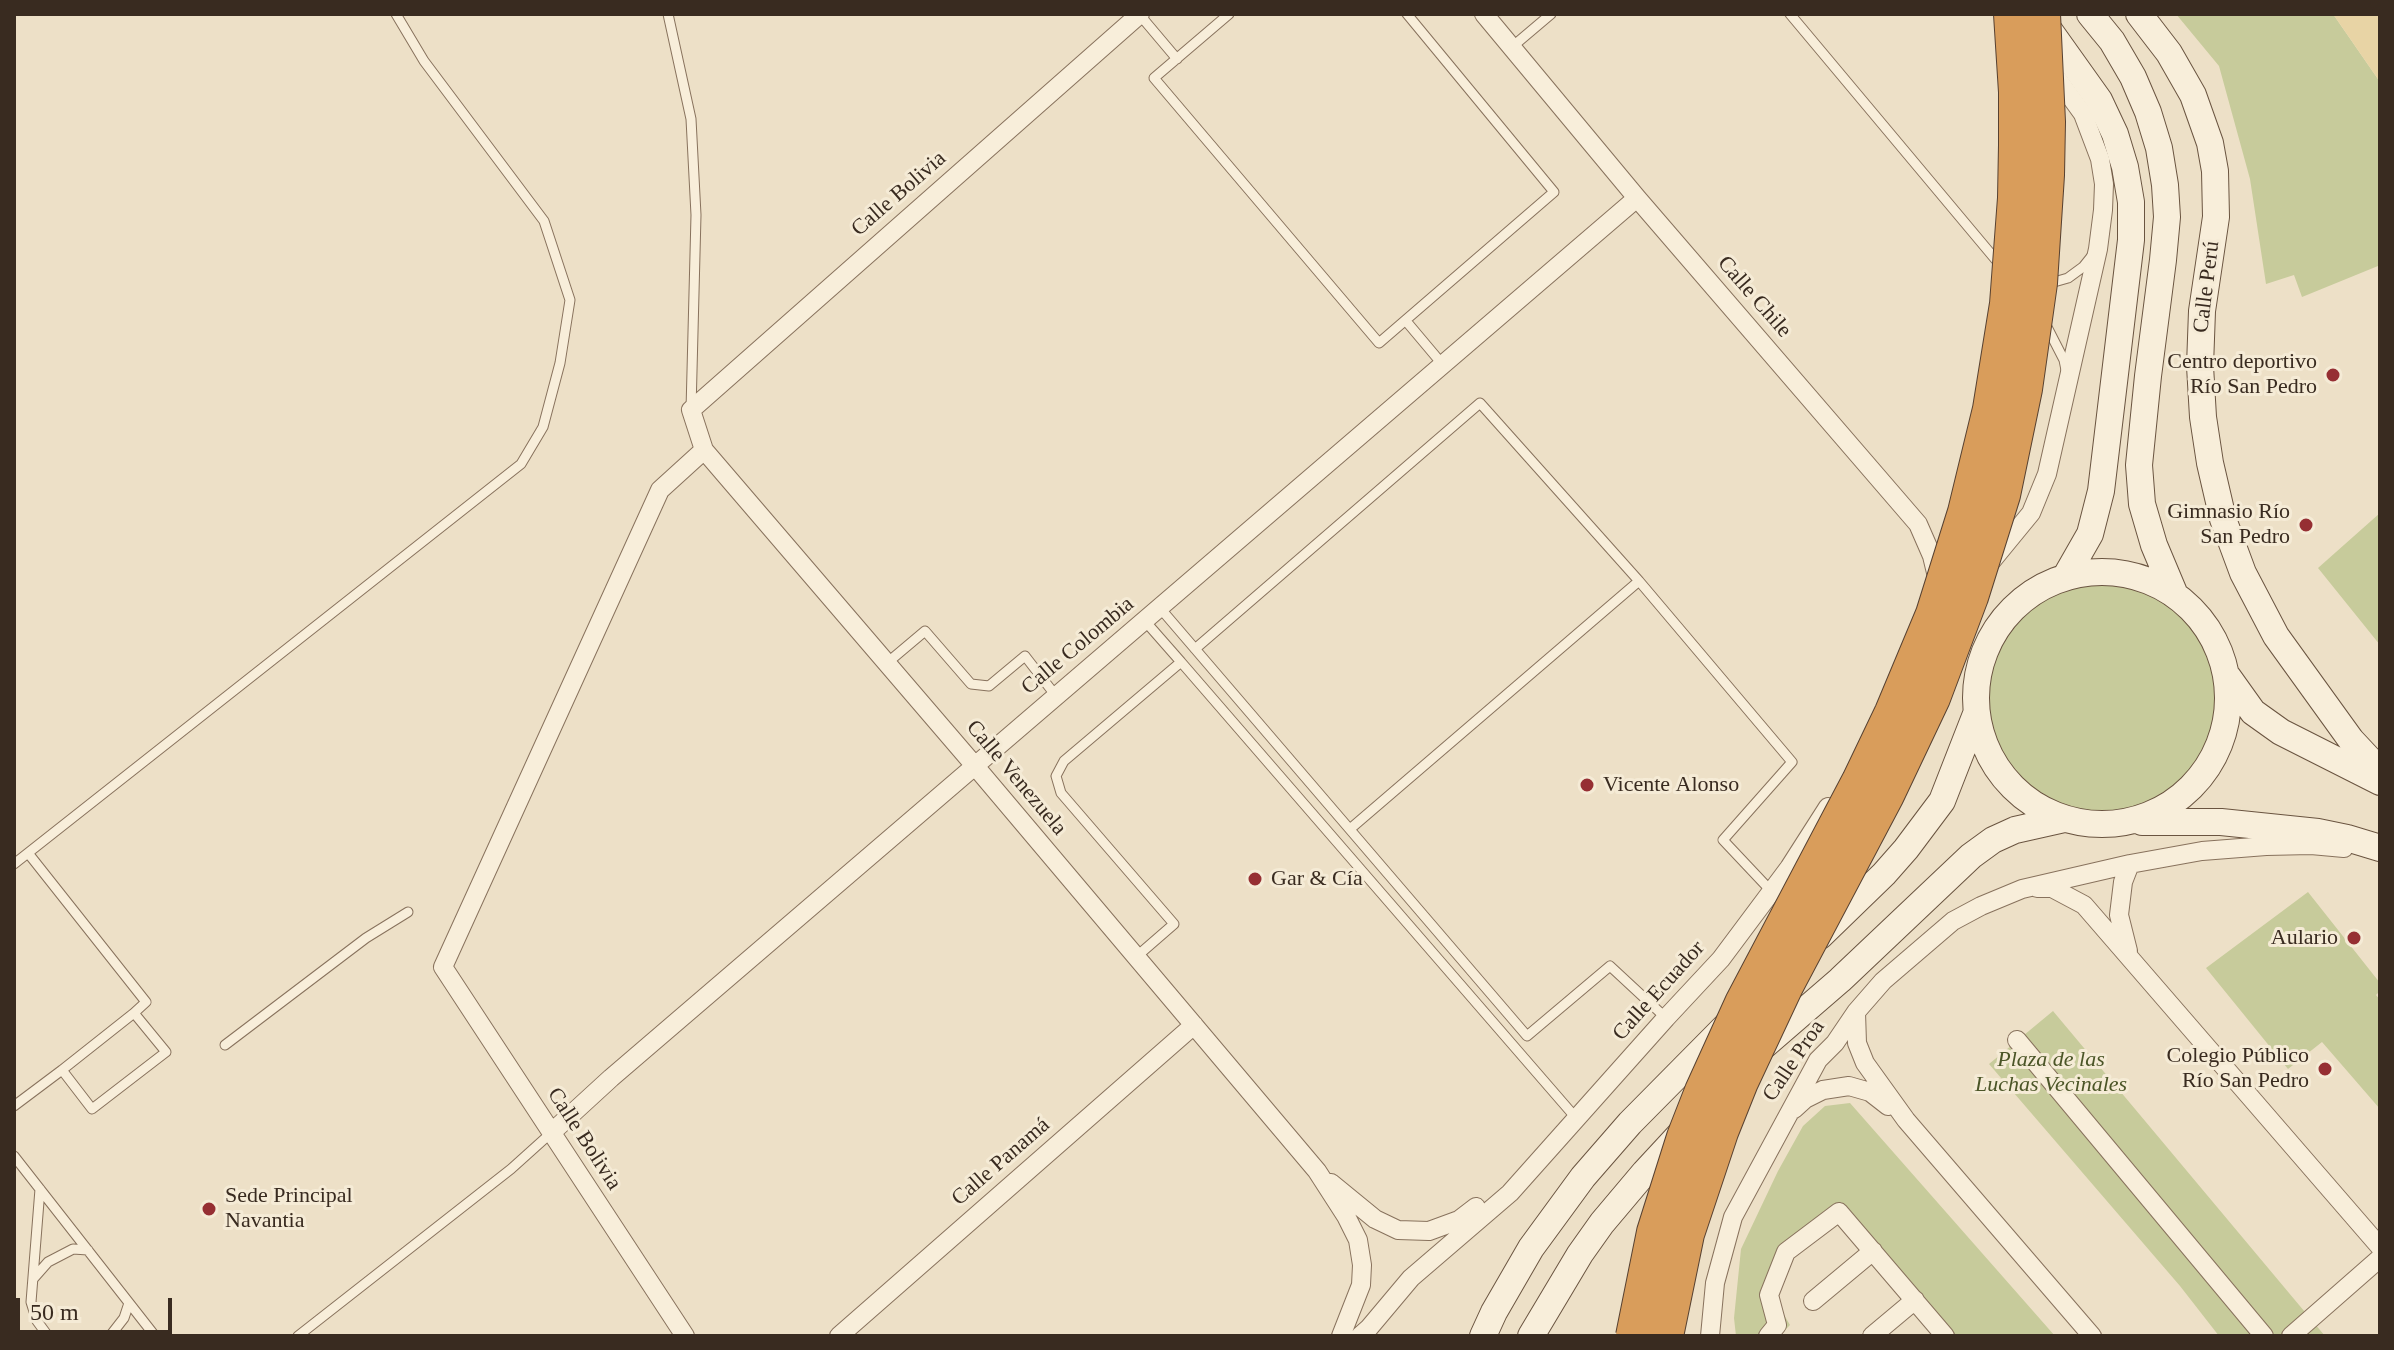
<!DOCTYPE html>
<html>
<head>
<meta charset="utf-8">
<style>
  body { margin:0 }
  #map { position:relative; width:2394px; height:1350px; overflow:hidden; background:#ede0c7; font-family:"Times New Roman",serif }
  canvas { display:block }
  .frame { position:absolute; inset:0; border:16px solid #392b20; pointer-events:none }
  .scale { position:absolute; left:16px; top:1298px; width:156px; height:36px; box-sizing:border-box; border:4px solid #392b20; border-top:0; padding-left:10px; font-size:24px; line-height:28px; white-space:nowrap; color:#392b20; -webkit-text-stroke:6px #f5ebd6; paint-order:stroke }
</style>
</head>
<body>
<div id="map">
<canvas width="2394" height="1350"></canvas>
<div class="frame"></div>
<div class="scale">50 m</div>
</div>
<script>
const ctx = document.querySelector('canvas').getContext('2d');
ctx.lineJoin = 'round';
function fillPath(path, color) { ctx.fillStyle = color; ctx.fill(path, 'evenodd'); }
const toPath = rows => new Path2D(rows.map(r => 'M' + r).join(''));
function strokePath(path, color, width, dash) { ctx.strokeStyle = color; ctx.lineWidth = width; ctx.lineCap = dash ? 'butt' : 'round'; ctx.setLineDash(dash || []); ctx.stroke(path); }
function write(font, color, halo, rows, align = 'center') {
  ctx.font = font + ' "Times New Roman",serif'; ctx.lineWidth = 6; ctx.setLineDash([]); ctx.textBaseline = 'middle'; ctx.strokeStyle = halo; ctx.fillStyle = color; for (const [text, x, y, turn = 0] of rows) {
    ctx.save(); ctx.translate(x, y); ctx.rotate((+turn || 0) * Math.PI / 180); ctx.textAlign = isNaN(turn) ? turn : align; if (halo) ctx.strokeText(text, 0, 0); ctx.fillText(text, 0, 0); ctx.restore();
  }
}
const green = toPath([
  [2176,14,2333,14,2380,82,2380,271,2378,266,2302,297,2294,275,2266,284,2250,179,2219,66],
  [2380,513,2380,645,2318,568],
  '1986 698a115 115 0 1 1 230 0a115 115 0 1 1-230 0Z',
  [2308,892,2380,983,2380,991,2376,995,2380,1000,2380,1109,2322,1042,2288,1069,2206,968],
  [2053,1011,2325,1336,2219,1336,2180,1286,1989,1064],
  [1850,1103,2055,1336,1953,1336,1841,1202,1802,1235,1776,1301,1790,1325,1779,1336,1736,1336,1734,1318,1741,1249,1778,1171,1803,1126,1825,1106]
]);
const sand = toPath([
  [2333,14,2380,14,2380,82]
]);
const lane = toPath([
  [668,14,691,119,696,215,691,410],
  [1139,14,1177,59],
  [1229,14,1154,78,1379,343,1554,192,1407,14],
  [1790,14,2001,266],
  [1512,47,1551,14],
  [2047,284,2068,278,2083,267,2091,257],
  [1406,321,1443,365],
  [2046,325,2064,360,2066,370],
  [1160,608,1527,1036,1610,966,1666,1018],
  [1195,649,1480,403,1639,581,1792,762,1723,840,1772,892],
  [1181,662,1576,1118],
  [887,663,925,631,971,684,989,686,1025,656,1056,696],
  [1350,829,1639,581],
  [28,853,146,1002,134,1013],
  [14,864,521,464,543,427,560,363,570,300,544,221,424,61,396,14],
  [1136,957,1174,924,1061,793,1056,776,1064,761,1181,662,1145,621],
  [134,1013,166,1052,92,1109,62,1070,134,1013],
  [225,1045,366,938,408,912],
  [14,1106,62,1070],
  [14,1156,155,1336],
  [40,1189,31,1302,37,1321,48,1336],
  [33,1279,48,1262,73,1249,88,1250],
  [110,1336,124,1318,129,1303],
  [298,1336,511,1169,551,1133]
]);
const street = toPath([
  [1140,14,691,410,704,450,975,766,1317,1171,1346,1216,1358,1240,1362,1265,1361,1285,1341,1336],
  [1484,14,1637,198,1918,524,1932,556,1938,581],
  [1990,563,2031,513,2047,474,2098,249,2103,210,2104,184,2100,159,2083,114,2049,67],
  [2037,888,2052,888,2084,905,2380,1247],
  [2128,951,2119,915,2123,882,2130,864],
  [1856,1012,1857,1043,1865,1063,1906,1120,2092,1336],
  [2017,1040,2264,1336],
  [1794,1109,1805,1099,1823,1090,1849,1086,1870,1092,1888,1106],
  [551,1133,611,1078,1637,198],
  [1331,1183,1375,1219,1398,1230,1429,1231,1459,1220,1476,1207],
  [1813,1301,1873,1251],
  [685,1336,443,967,660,490,704,450],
  [839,1336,1194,1025],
  [1360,1336,1369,1328,1411,1278,1510,1193,1666,1018,1721,959,1789,868,1828,807],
  [1710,1336,1715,1283,1733,1217,1818,1060,1835,1043,1856,1012,1883,981,1953,921,1981,906,2022,889,2130,864,2202,851,2266,846,2311,845,2344,848],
  [1768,1336,1777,1325,1769,1295,1786,1252,1839,1212,1945,1336],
  [1872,1336,1915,1300],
  [2291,1336,2380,1258]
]);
const secondary = toPath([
  [2090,14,2112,41,2133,77,2148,112,2159,148,2165,185,2167,217,2163,260,2148,376,2139,465,2142,504,2154,545,2175,595],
  [2139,14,2169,53,2193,95,2210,143,2215,171,2216,217,2202,311,2200,366,2203,417,2210,463,2223,519,2243,573,2276,636,2351,740,2380,771],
  [2042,20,2099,100,2115,134,2125,167,2131,202,2131,240,2101,491,2090,534,2066,576],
  '1976 698a126 126 0 1 1 252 0a126 126 0 1 1-252 0Z',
  [2228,677,2253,712,2281,732,2380,782],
  [2142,822,2221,822,2318,832,2347,838,2380,848],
  [1820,936,1884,874,1906,849,1942,801,1976,714],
  [1759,1050,1840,980,1971,856,1993,840,2015,830,2064,819],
  [1483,1336,1494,1312,1531,1248,1583,1177,1630,1123,1728,1024],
  [1531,1336,1580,1254,1602,1223,1645,1172,1683,1131]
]);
const highwayBridge = toPath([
  [1633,1336,1654,1232,1684,1137,1702,1091,1742,1003,1859,781,1892,712,1933,614,1965,512,1990,409,2007,304,2015,198,2016,145,2016,92,2011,14],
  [1666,1336,1687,1234,1721,1132,1741,1082,1786,986,1887,795,1933,698,1971,597,2003,495,2025,389,2040,283,2047,175,2048,122,2043,14]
]);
const markers = [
  [2333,375,8,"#962f33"],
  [2306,525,8,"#962f33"],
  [1587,785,8,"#962f33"],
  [1255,879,8,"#962f33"],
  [2354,938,8,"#962f33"],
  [2325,1069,8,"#962f33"],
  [209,1209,8,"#962f33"]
];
const streetNames = [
  ["Calle Bolivia",899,194,-41],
  ["Calle Perú",2207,287,-83],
  ["Calle Chile",1754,297,49],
  ["Calle Colombia",1078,646,-40],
  ["Calle Venezuela",1016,778,50],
  ["Calle Ecuador",1659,991,-48],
  ["Calle Proa",1794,1061,-56],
  ["Calle Bolivia",584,1139,57],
  ["Calle Panamá",1001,1162,-41]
];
const poiNames = [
  ["Centro deportivo",2317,362],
  ["Río San Pedro",2317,387],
  ["Gimnasio Río",2290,512],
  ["San Pedro",2290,537],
  ["Vicente Alonso",1603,785,"left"],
  ["Gar & Cía",1271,879,"left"],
  ["Aulario",2338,938],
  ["Colegio Público",2309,1056],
  ["Río San Pedro",2309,1081],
  ["Sede Principal",225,1196,"left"],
  ["Navantia",225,1221,"left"]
];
const parkNames = [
  ["Plaza de las",2051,1060],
  ["Luchas Vecinales",2051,1085]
];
fillPath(green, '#c7cb9b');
fillPath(sand, '#e8d4a5');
strokePath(lane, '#88725d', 11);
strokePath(street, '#88725d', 20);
strokePath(secondary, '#6a5440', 28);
strokePath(lane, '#f8eeda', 9);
strokePath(street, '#f8eeda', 18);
strokePath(secondary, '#f8eeda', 26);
strokePath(highwayBridge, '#574131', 36, []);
strokePath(highwayBridge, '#d99d5b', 34);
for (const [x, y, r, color] of markers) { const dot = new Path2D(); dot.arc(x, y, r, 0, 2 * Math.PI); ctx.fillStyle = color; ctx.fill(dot); strokePath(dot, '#f5ebd6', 3); }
write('22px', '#392b20', '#f5ebd6', streetNames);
write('22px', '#392b20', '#f5ebd6', poiNames, 'right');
write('italic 22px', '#4b5527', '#f5ebd6', parkNames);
</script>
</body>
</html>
